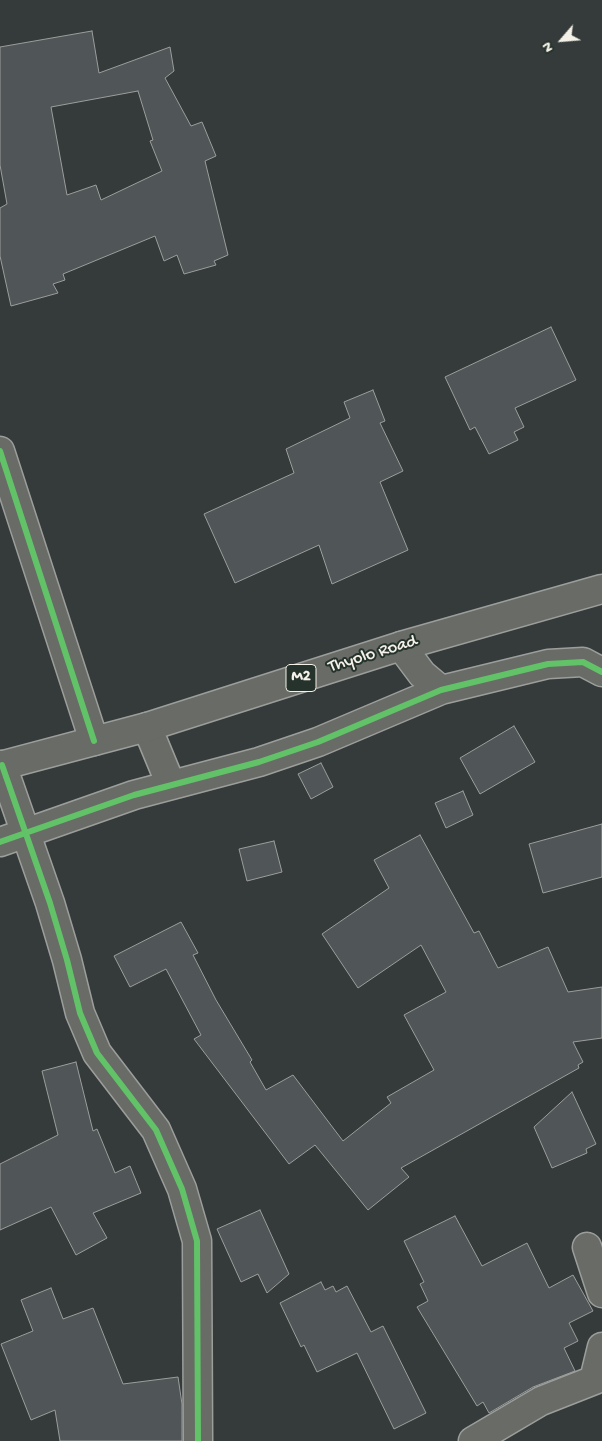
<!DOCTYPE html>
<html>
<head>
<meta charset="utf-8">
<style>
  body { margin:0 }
  #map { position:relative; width:602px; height:1441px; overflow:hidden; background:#353b3a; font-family:"Gochi Hand",sans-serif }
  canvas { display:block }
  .north { position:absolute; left:537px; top:15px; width:50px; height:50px; -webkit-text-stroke:4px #26332d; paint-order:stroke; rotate:243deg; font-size:14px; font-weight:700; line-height:20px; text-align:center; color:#f4f1e8 }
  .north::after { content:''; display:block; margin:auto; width:18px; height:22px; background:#f4f1e8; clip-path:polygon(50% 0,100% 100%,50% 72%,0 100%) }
</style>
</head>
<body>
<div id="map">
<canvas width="602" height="1441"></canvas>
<div class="north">N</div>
</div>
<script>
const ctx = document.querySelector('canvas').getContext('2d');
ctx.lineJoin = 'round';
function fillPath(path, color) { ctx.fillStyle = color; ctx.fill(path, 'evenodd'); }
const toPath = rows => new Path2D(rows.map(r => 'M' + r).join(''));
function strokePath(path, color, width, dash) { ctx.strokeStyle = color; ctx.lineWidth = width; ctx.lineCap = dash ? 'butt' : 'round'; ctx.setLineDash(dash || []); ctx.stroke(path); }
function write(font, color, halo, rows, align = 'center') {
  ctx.font = font + ' "Gochi Hand",sans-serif'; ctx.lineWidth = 4; ctx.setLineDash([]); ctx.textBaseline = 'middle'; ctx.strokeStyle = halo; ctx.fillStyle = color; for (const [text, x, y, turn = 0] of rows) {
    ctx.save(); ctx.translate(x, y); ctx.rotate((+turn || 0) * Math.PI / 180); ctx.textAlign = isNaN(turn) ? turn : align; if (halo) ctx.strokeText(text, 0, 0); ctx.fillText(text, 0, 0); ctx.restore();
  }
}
const building = toPath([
  [92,31,99,73,170,47,174,71,165,78,191,126,202,122,216,156,205,161,228,255,214,261,216,265,184,274,177,255,164,261,155,236,63,274,65,280,53,284,58,293,11,306,0,256,0,208,7,204,0,165,0,47,92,31],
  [138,91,153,140,150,141,162,171,101,200,96,185,67,195,51,107,138,91],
  [551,327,576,380,515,408,524,427,514,432,518,440,489,454,475,427,470,430,445,377,551,327],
  [373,390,385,421,380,423,403,471,380,482,408,550,332,584,319,545,235,583,204,514,294,473,286,449,350,418,344,402,373,390],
  [514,726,535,762,480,794,460,758,514,726],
  [321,763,333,787,311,799,298,774,321,763],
  [463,791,473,815,446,828,435,803,463,791],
  [602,824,602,877,543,893,529,844,602,824],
  [420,835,474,933,479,931,498,968,548,947,568,992,602,987,602,1038,573,1042,583,1062,578,1065,579,1068,401,1168,409,1177,368,1210,315,1145,289,1164,194,1039,201,1035,166,969,130,987,114,956,181,922,198,953,193,955,216,1000,252,1060,250,1062,266,1090,293,1075,343,1141,391,1103,387,1097,434,1070,404,1015,446,992,421,945,358,988,322,934,389,888,374,860,420,835],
  [274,841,282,872,247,881,239,849,274,841],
  [76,1062,93,1131,97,1129,115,1173,130,1166,141,1193,93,1213,107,1238,76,1255,51,1207,0,1230,0,1164,58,1135,42,1071,76,1062],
  [572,1092,596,1144,586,1149,587,1153,552,1168,534,1127,572,1092],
  [260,1210,289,1274,267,1293,258,1274,241,1282,217,1229,260,1210],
  [455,1216,482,1266,527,1243,549,1288,573,1275,593,1311,569,1323,578,1341,564,1348,575,1371,533,1387,489,1413,483,1402,477,1406,417,1307,428,1301,420,1284,424,1282,404,1241,455,1216],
  [321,1282,325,1290,333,1286,336,1292,347,1286,371,1332,383,1326,426,1413,394,1429,357,1353,317,1372,304,1345,301,1347,280,1303,321,1282],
  [51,1288,63,1319,93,1308,123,1384,178,1377,182,1404,182,1441,60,1441,55,1410,31,1420,1,1344,33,1331,21,1300,51,1288]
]);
const minor = toPath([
  [0,451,94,741],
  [401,646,422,674,441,690],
  [147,727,171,785],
  [2,765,50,903,67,960,80,1013,97,1053,156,1130,182,1189,197,1241,198,1441],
  [0,842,134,795,259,762,318,742,441,690,548,664,583,662,602,672],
  [587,1247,602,1293],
  [594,1380,602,1347],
  [473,1441,541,1401,602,1377]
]);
const highway = toPath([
  [0,766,147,727,401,646,602,589]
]);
const cycleway = toPath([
  [0,451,94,741],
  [2,765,50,903,67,960,80,1013,97,1053,156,1130,182,1189,197,1241,198,1441],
  [0,842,134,795,259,762,318,742,441,690,548,664,583,662,602,672]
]);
const shields = [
  [301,678,30]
];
const shieldNames = [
  ["M2",301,678]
];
const streetNames = [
  ["Thyolo Road",373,655,-17]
];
fillPath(building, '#505557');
strokePath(building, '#9c9e9c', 1);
strokePath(minor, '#9c9e9c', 31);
strokePath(highway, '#9c9e9c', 31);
strokePath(minor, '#686b66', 28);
strokePath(highway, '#686b66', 28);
strokePath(cycleway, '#61c268', 6);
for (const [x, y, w] of shields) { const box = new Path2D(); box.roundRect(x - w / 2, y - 13.5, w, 27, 4); ctx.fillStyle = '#26332d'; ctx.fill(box); strokePath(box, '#f4f1e8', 1); }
write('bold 16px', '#f4f1e8', null, shieldNames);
write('18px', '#f4f1e8', '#26332d', streetNames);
</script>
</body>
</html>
